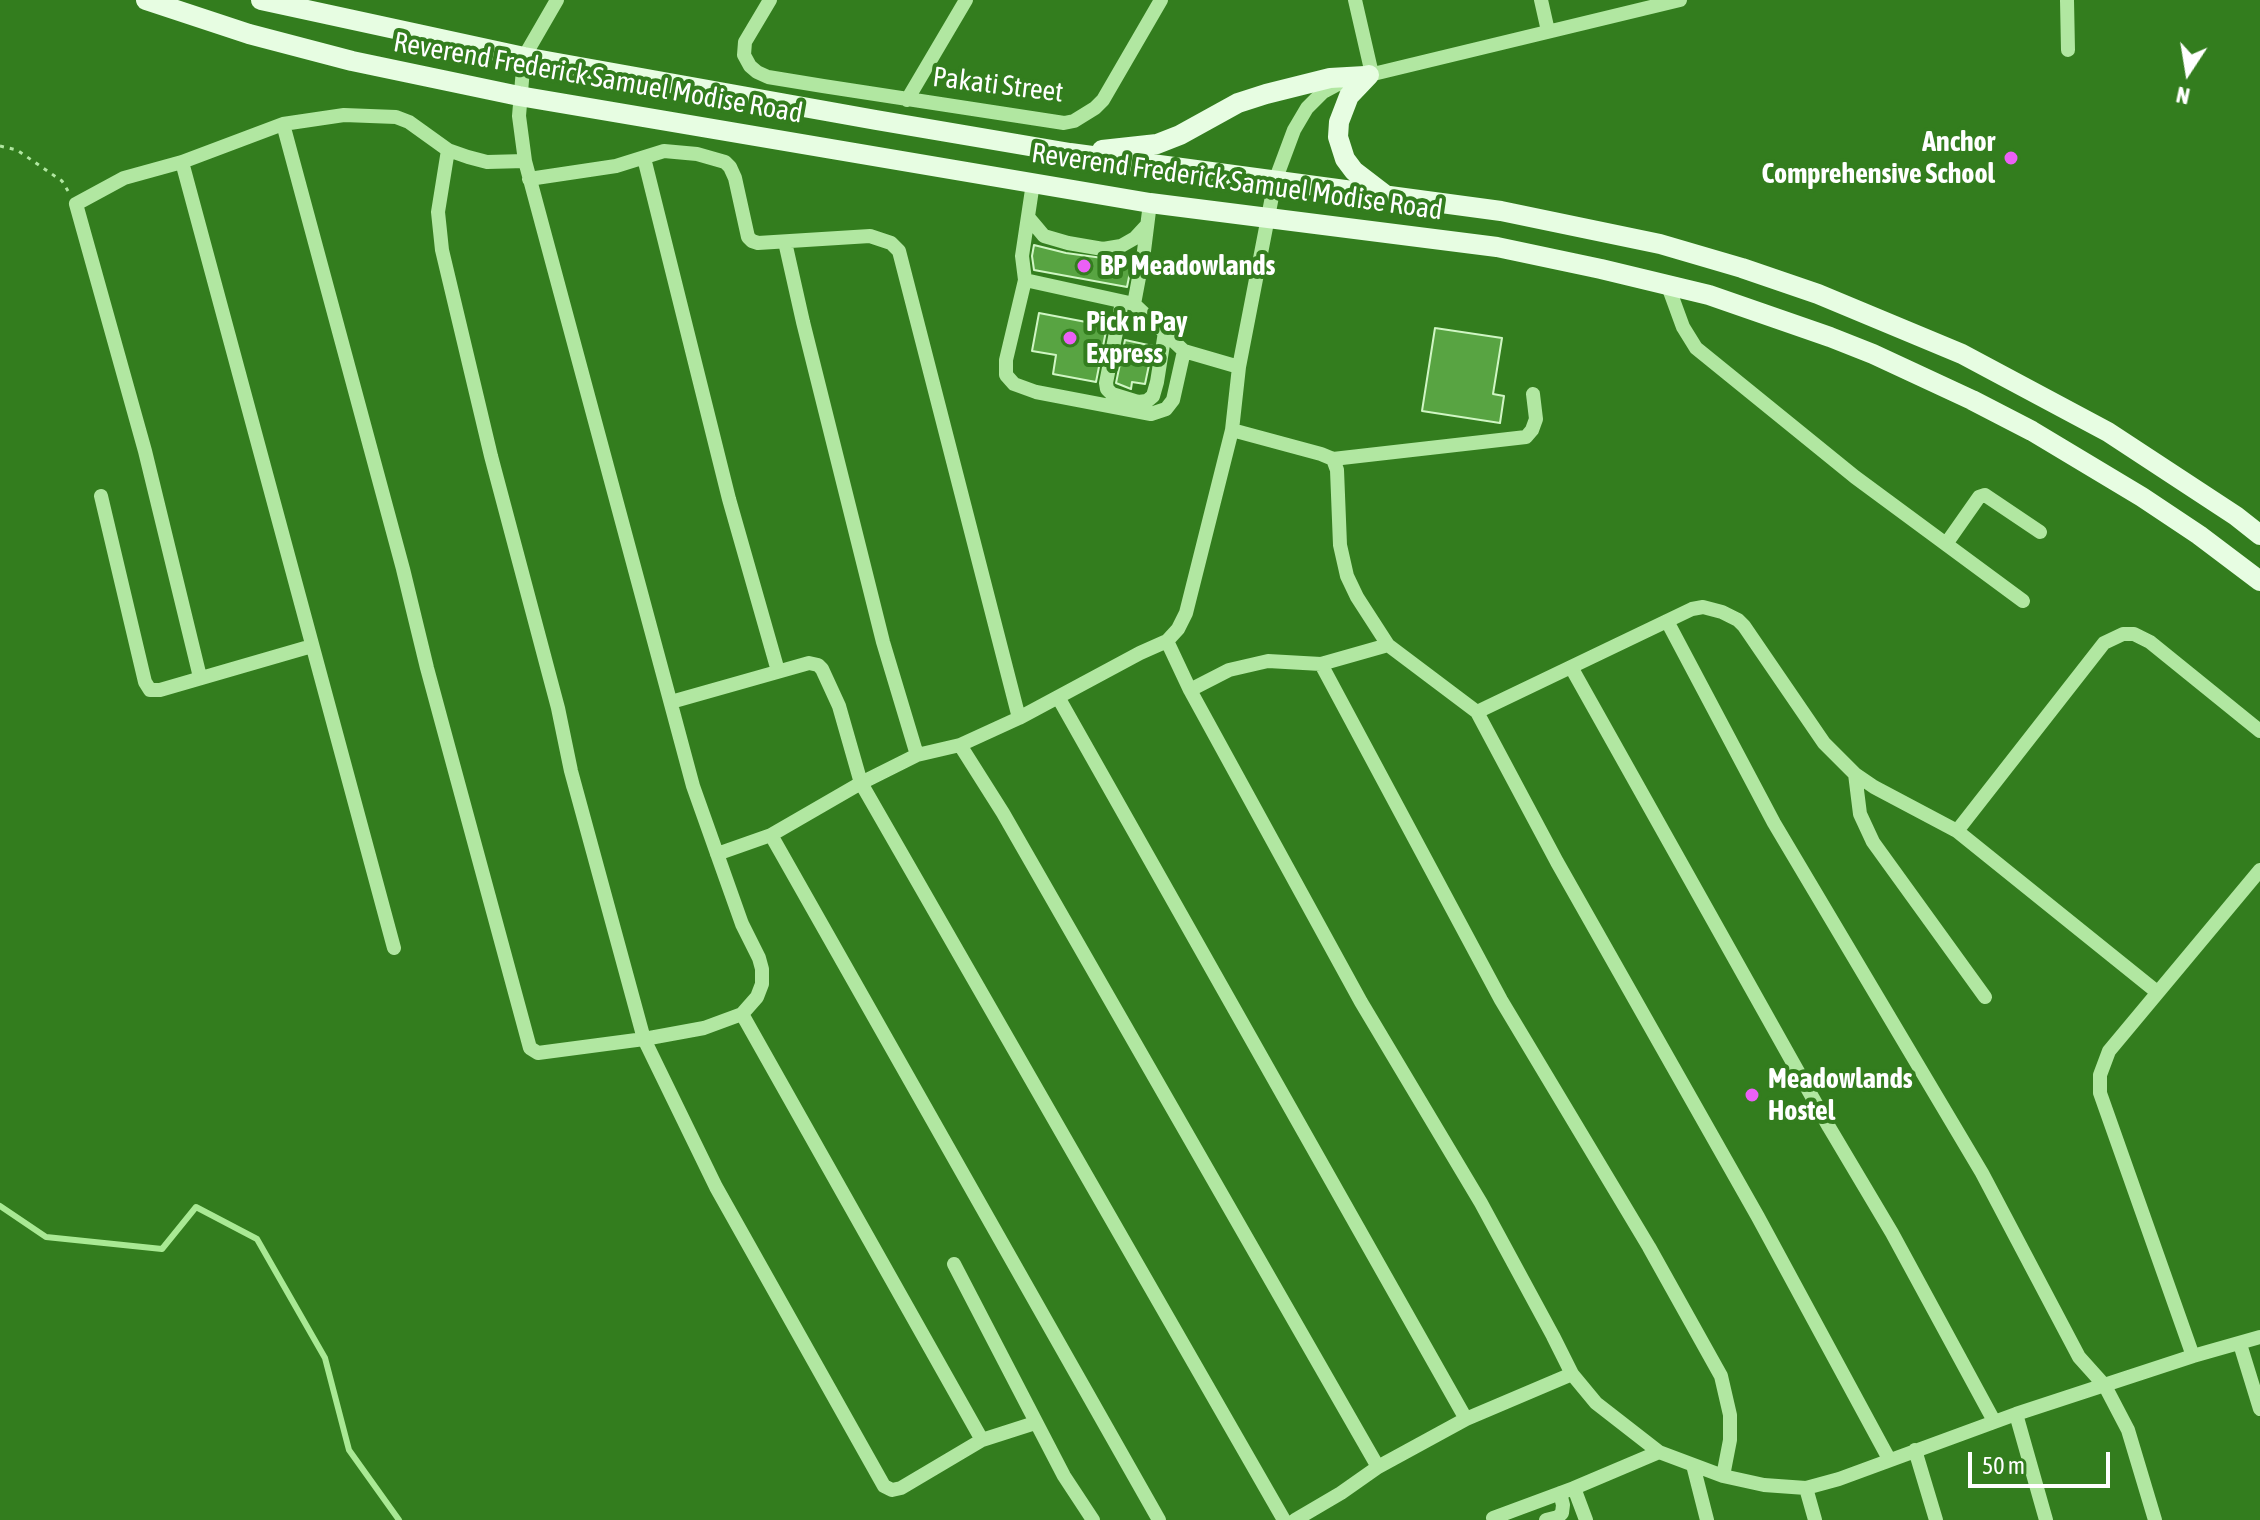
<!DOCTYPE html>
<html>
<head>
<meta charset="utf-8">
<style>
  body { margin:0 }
  #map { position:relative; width:2260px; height:1520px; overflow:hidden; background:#337d1e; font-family:"Asap Condensed",sans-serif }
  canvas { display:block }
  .north { position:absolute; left:2148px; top:32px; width:80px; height:80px; -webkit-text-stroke:6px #337d1e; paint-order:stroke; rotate:192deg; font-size:22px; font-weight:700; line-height:32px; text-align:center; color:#fff }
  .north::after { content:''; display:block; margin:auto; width:28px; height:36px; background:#fff; clip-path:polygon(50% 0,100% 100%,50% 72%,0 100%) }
  .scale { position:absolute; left:1968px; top:1452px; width:142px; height:36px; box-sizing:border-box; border:4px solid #fff; border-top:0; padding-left:10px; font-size:24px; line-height:28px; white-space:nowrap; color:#fff; -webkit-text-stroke:6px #337d1e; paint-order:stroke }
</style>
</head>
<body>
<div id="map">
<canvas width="2260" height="1520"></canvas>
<div class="north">N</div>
<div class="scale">50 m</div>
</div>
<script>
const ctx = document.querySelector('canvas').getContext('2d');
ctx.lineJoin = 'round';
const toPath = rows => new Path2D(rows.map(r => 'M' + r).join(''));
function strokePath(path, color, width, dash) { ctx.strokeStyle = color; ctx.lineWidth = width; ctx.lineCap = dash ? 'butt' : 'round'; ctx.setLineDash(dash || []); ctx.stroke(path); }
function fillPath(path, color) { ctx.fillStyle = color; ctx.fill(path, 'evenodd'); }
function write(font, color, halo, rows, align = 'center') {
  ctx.font = font + ' "Asap Condensed",sans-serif'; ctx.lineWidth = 8; ctx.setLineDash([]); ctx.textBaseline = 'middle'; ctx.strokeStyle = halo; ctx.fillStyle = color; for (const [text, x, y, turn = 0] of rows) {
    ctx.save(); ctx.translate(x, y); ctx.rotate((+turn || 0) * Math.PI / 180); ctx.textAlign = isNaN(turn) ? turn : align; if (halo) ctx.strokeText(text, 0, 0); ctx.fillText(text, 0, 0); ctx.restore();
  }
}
const stream = toPath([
  [0,1206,46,1237,162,1249,196,1207,257,1239,325,1358,349,1450,399,1520]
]);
const building = toPath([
  [1034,245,1066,253,1132,262,1127,287,1034,270,1032,256,1034,245],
  [1039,313,1107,326,1096,382,1053,374,1056,355,1032,351,1039,313],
  [1435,328,1502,338,1493,394,1504,396,1500,423,1422,411,1435,328],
  [1125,340,1153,346,1145,384,1132,382,1131,389,1116,383,1125,340]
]);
const path = toPath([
  [0,146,17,150,62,181,68,191]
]);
const minor = toPath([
  [770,0,745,42,744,55,750,66,757,72,768,77,823,86,1064,123,1074,121,1095,108,1103,100,1161,0],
  [1355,0,1372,74],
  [1541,0,1548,31],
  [2067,0,2068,50],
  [907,100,966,0],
  [283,124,403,569,427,668,530,1048,538,1053,644,1039,704,1028,742,1014,757,997,762,984,762,969,759,958,742,924,693,786,525,161,519,116,524,57,557,0],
  [448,150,438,212,442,250,491,456,558,708,571,771,644,1039,716,1187,884,1486,892,1490,901,1488,982,1440,1035,1423],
  [644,158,729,499,778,671],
  [182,162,394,948],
  [529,179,616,166,664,151,697,154,725,162,730,167,735,178,748,237,752,241,758,243,870,236,891,243,899,251,1019,718],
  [1033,183,1022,256,1025,280,1134,304,1184,351,1239,367],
  [1028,217,1044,236,1068,243,1103,249,1121,246,1135,238,1147,225],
  [785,242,803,322,883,642,917,755],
  [1025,280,1006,360,1006,375,1014,384,1036,392,1151,414,1166,409,1173,400,1184,351],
  [1668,286,1683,327,1696,348,1855,477,2023,601],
  [1122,302,1106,383,1107,389,1112,394,1138,402,1147,401,1153,396,1157,382,1165,332],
  [1134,304,1144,251,1150,203],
  [1232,430,1321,454,1333,459,1337,470,1340,545,1347,576,1357,597,1388,645,1477,712,1557,862,1758,1217,1889,1459],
  [1333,459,1526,437,1532,430,1536,419,1533,394],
  [101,496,145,682,150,690,160,690,312,646],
  [1946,544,1979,497,1985,495,2040,532],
  [1667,621,1774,823,1982,1173,2079,1357,2105,1386,2128,1430,2155,1520],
  [1167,641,1190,690,1361,1002,1481,1203,1553,1336,1572,1374,1596,1403,1659,1452,1723,1476,1764,1485,1806,1488,1839,1479,2016,1414,2193,1356,2260,1337],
  [1321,664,1501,1000,1649,1247,1721,1376,1730,1415,1730,1440,1723,1476],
  [1571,667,1829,1127,1892,1233,1994,1421],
  [200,677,145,451,76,204,124,178,182,162,283,124,344,115,396,117,409,122,448,150,468,157,487,162,525,161],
  [1190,690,1229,670,1268,661,1321,664,1388,645],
  [1058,697,1466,1419],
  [671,702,809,663,818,665,822,669,839,706,861,783,1284,1520],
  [1477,712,1692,609,1703,607,1722,612,1738,620,1744,626,1824,743,1855,774,1874,787,1957,831,2157,992],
  [960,745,1003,813,1378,1467],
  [1855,774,1860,814,1873,842,1985,997],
  [1957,831,2104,643,2123,634,2134,634,2150,642,2260,731],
  [771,835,1159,1520],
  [717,854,771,835,861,783,917,755,960,745,1019,718,1140,653,1167,641,1178,629,1186,613,1232,430,1239,367,1275,181,1294,130,1307,108,1323,92,1336,85,1365,76,1680,0],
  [742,1014,982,1440],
  [954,1264,1064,1476,1093,1520],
  [2240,1344,2260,1409],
  [2193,1356,2100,1093,2100,1075,2109,1051,2260,870],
  [2016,1414,2046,1520],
  [1915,1450,1936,1520],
  [1693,1465,1707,1520],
  [1806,1488,1815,1520],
  [1493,1518,1574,1488],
  [1295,1520,1341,1493,1378,1467,1466,1419,1572,1374],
  [1546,1520,1558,1517,1562,1513,1563,1505,1560,1493],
  [1586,1520,1574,1488,1659,1452]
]);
const major = toPath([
  [146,0,249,34,352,61,519,96,1150,203,1497,247,1601,269,1709,295,1830,337,1873,354,1972,400,2032,431,2142,497,2199,535,2260,581],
  [261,0,524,57,876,120,1070,153,1501,211,1660,244,1742,268,1818,294,1962,354,2108,432,2236,516,2260,535],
  [1369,75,1349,96,1339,122,1338,137,1345,159,1354,171,1384,194],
  [1102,150,1157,144,1180,135,1238,103,1266,94,1330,78,1365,76]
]);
const markers = [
  [2011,158,8,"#eb60f6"],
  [1084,266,8,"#eb60f6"],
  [1070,338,8,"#eb60f6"],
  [1752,1095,8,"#eb60f6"]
];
const streetNames = [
  ["Reverend Frederick Samuel Modise Road",598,78,10],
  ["Pakati Street",998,85,7],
  ["Reverend Frederick Samuel Modise Road",1237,182,8]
];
const poiNames = [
  ["Anchor",1995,142,"right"],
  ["Comprehensive School",1995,174,"right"],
  ["BP Meadowlands",1100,266],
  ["Pick n Pay",1086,322],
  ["Express",1086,354],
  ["Meadowlands",1768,1079],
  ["Hostel",1768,1111]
];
strokePath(stream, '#a9e994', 6);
fillPath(building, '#58a442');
strokePath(building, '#d0f6c4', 2);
strokePath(path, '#b1e7a1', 3, [4, 6]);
strokePath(minor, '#b1e7a1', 14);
strokePath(major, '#e7fde2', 20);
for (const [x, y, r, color] of markers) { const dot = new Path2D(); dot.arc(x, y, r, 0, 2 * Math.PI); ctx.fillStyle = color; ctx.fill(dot); strokePath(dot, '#337d1e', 3); }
write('28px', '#fff', '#337d1e', streetNames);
write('bold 28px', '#fff', '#337d1e', poiNames, 'left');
</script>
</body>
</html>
